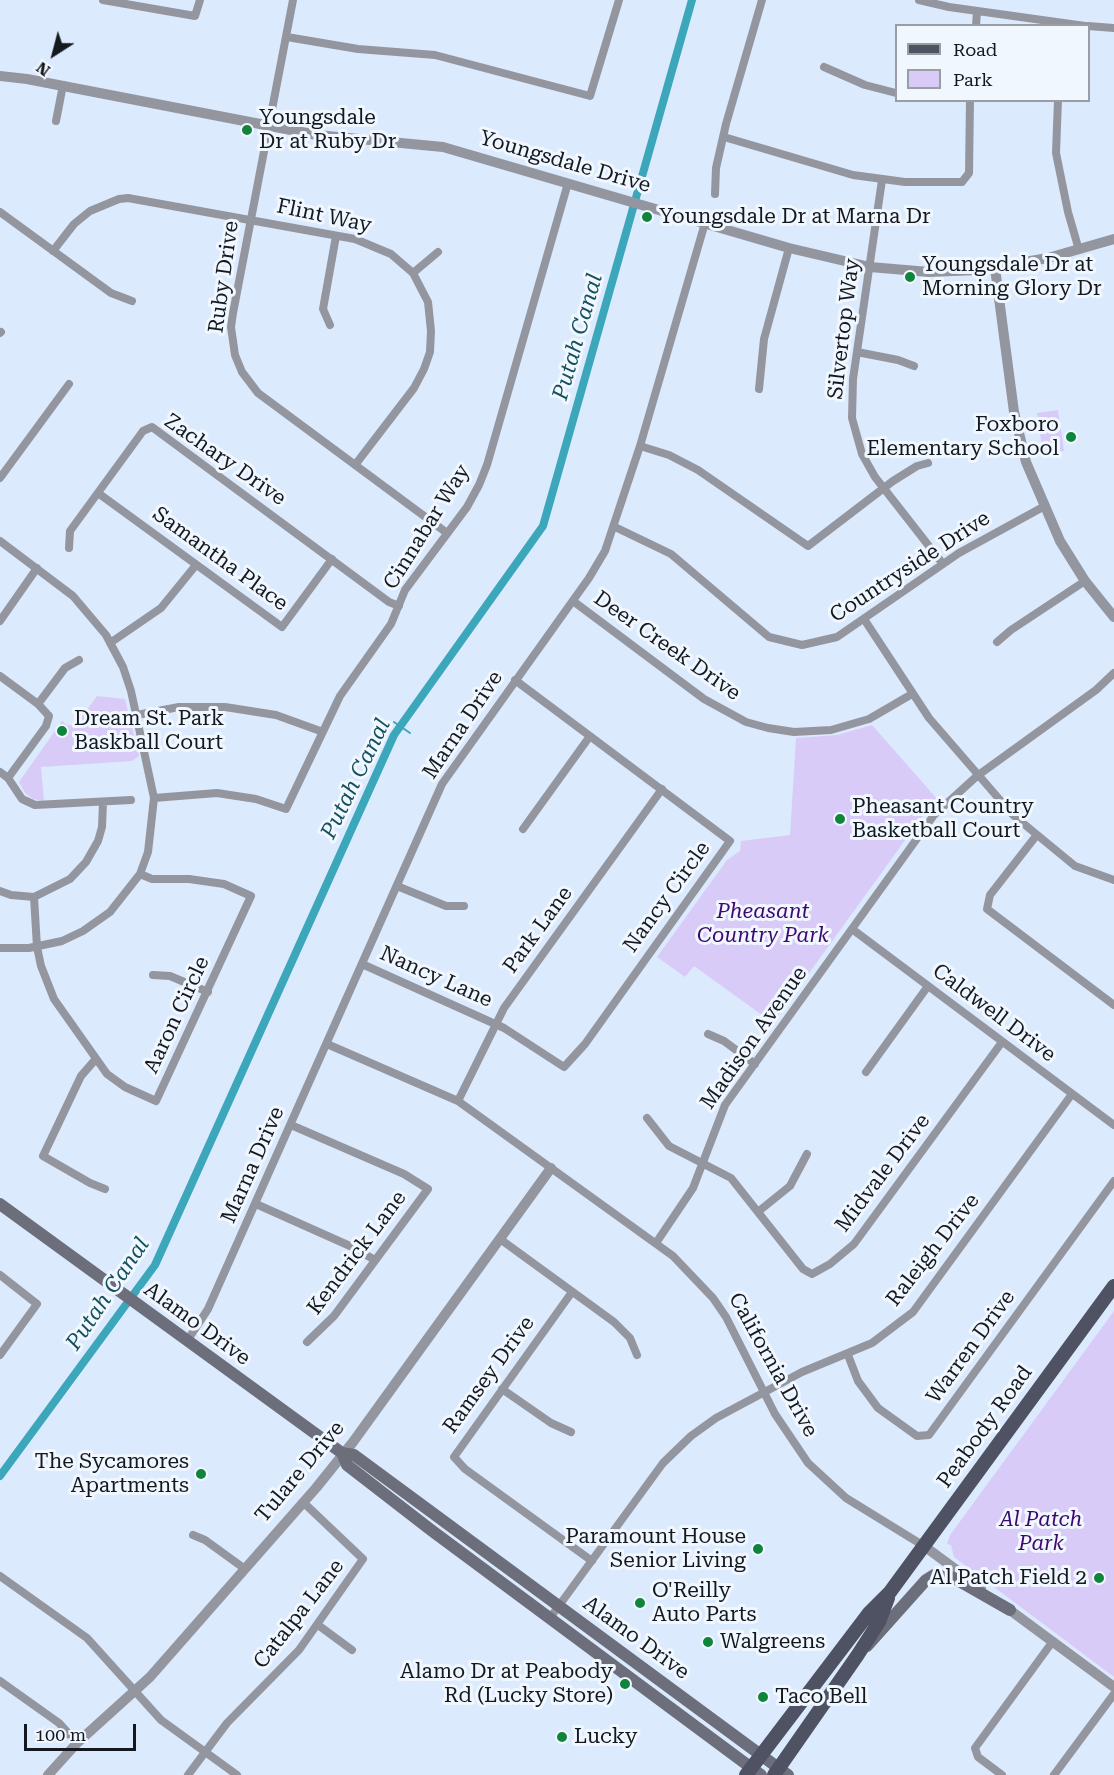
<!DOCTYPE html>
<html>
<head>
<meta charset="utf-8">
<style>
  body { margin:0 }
  #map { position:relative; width:1114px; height:1775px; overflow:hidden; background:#dceafe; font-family:"Roboto Serif",serif }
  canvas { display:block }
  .legend { position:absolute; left:895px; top:24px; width:195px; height:78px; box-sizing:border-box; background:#f1f7ff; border:2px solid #999ea5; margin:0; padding:8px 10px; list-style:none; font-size:18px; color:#14191f }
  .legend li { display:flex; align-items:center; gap:12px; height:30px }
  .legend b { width:30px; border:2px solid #999ea5 }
  .north { position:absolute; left:24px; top:24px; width:60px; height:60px; -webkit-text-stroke:4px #f1f7ff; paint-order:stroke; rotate:216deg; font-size:16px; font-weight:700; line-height:24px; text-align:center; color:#14191f }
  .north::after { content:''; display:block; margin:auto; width:21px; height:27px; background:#14191f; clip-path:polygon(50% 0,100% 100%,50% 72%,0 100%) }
  .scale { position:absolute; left:24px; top:1724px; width:112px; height:27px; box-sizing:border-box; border:3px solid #14191f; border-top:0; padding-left:8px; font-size:18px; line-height:21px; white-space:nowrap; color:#14191f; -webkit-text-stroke:4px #f1f7ff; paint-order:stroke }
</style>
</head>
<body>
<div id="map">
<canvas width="1114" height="1775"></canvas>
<ul class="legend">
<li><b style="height:8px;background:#4f5262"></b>Road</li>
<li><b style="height:16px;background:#d9cbf8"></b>Park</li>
</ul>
<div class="north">N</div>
<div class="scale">100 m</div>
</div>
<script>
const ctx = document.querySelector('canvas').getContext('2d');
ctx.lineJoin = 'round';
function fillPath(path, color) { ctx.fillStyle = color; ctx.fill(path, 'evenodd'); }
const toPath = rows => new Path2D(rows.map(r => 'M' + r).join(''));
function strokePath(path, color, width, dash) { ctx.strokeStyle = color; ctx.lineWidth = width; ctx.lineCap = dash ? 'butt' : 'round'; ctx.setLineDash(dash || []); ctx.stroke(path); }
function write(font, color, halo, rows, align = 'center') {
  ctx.font = font + ' "Roboto Serif",serif'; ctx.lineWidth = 6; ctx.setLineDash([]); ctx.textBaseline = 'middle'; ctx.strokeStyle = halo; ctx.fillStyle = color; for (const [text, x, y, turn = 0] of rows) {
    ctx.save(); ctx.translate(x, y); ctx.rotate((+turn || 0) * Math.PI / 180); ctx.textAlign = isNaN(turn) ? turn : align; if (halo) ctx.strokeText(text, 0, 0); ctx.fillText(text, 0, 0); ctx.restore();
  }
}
const green = toPath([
  [1058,410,1064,451,1043,454,1037,413],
  [97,696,125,699,139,756,132,761,41,767,44,801,33,799,25,793,19,782,62,721,67,725,75,726],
  [872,725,939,801,924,814,773,1023,694,966,685,977,657,957,727,860,740,851,741,841,790,835,796,738,837,735],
  [1114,1311,1114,1677,954,1557,951,1545,947,1544,950,1535]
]);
const stream = toPath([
  [394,722,410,733]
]);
const canal = toPath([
  [0,1476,155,1265,394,735,543,526,692,0]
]);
const minor = toPath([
  [103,0,195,16,200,0],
  [293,0,233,313,231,327,235,355,242,372,258,393,447,533],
  [919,0,949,7,1085,26],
  [976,26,977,11],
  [1088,26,1114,28],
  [287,37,358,49,435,55,590,96,619,0],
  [824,67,865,85,896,93],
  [1058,100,1056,153,1068,212,1079,250],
  [56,121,63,85],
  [724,137,853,175,905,182,962,182,969,173,970,100],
  [882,180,853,379,852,418,862,454,875,477,943,564],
  [715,194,716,168,726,124,762,0],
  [0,212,111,293,132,301],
  [53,251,74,224,90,211,119,199,128,198,355,239,391,254,413,273,428,302,431,331,430,352,424,369,414,388,355,465],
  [413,273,438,252],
  [330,325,323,309,336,236],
  [0,333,1,332],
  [857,352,898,360,914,366],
  [759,389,764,339,789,248],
  [640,446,669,455,698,470,808,546,893,481,917,466,928,463],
  [0,478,69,384],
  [98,493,282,627,332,559],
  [615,527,671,554,769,637,802,645,837,637,959,553,1043,507],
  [0,541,73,596,106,635,123,667,131,691,154,798,148,852,140,874,110,912,83,931,62,941,29,948,0,948],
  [69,548,70,531,143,431,152,427,389,602,399,606],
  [573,601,704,699,746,722,768,728,794,732,831,730,869,719,912,694],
  [864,619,929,718,1013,815,1075,866,1114,880],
  [0,621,37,568],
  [997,642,1011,630,1085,581],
  [110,643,161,608,196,565],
  [0,676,38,704,49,716,46,726,8,778],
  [38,704,65,668,79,660],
  [137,715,179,707,225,707,276,715,323,732],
  [0,772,8,778,22,799,35,805,131,800],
  [154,798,217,793,256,799,286,809,340,696,391,624,405,590,467,507,479,485,487,465,568,183],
  [523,829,590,736],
  [1036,836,990,895,987,909,1114,1005],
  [397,886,446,906,464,906],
  [0,891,11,895,34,897,70,879,86,862,98,841,102,827,103,802],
  [34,897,37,947,41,966,54,999,107,1074,125,1087,156,1101,251,896,224,884,189,879,152,879,140,874],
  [852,929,1114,1125],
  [362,964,504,1028,564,1067,585,1044,730,841,515,680],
  [153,975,170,976,208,992],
  [708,1034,724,1041,755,1064],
  [327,1044,458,1101,673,1256,713,1298,726,1317,775,1414,808,1463,846,1498,924,1546],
  [95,1060,81,1076,43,1156,90,1183,105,1189],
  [866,1072,928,986],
  [458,1101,504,1008,662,789],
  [647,1118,669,1146,731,1178,803,1269,812,1274,830,1264,854,1244,1002,1042],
  [291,1125,404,1174,428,1189,334,1316,307,1342],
  [256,1204,350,1246,375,1260],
  [759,1211,790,1186,807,1154],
  [500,1239,614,1322,630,1338,637,1355],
  [656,1243,693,1188,725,1105,934,815,977,776,1096,690,1114,673],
  [0,1275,37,1304,0,1355],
  [572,1292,454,1457,465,1469,592,1561],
  [187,1341,208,1309,442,784,589,578,605,551,640,446,705,223],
  [848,1355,858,1381,878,1408,917,1436,929,1435,1114,1181],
  [502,1389,551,1423,571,1432],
  [193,1535,205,1540,245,1569],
  [0,1576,87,1638,161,1720,237,1775],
  [550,1618,663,1463,691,1436,716,1418,802,1372,872,1343,913,1312,1072,1094],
  [318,1625,352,1650],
  [0,1681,59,1723,77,1743],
  [188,1775,227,1723,299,1650,363,1559,304,1503],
  [1002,1775,978,1757,975,1748,1053,1641],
  [1054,1775,1114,1694]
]);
const tertiary = toPath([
  [0,76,27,79,317,135,443,147,789,248,870,267,929,272,978,270,1048,258,1114,239],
  [995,268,1014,412,1026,462,1060,541,1085,581,1114,617],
  [924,1546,981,1588],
  [1003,1605,1114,1687],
  [48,1775,77,1743,150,1677,316,1488,353,1442,551,1168]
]);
const secondary = toPath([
  [0,1204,342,1453,354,1455,788,1775],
  [342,1453,347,1465,431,1530,761,1775],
  [867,1646,926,1580,934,1575,954,1578,1010,1610]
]);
const primary = toPath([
  [746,1775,869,1613,890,1592,1114,1286],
  [774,1775,857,1656,879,1622,888,1598]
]);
const markers = [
  [247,130,6,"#11843c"],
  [647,217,6,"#11843c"],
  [910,277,6,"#11843c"],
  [1071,437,6,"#11843c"],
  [62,731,6,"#11843c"],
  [840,819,6,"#11843c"],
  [201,1474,6,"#11843c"],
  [758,1549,6,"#11843c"],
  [1099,1578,6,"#11843c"],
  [640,1603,6,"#11843c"],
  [708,1642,6,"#11843c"],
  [625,1684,6,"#11843c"],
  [763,1697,6,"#11843c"],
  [562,1737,6,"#11843c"]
];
const poiNames = [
  ["Youngsdale",259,118],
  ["Dr at Ruby Dr",259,142],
  ["Youngsdale Dr at Marna Dr",659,217],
  ["Youngsdale Dr at",922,265],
  ["Morning Glory Dr",922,289],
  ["Foxboro",1059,425,"right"],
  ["Elementary School",1059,449,"right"],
  ["Dream St. Park",74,719],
  ["Baskball Court",74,743],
  ["Pheasant Country",852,807],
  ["Basketball Court",852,831],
  ["The Sycamores",189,1462,"right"],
  ["Apartments",189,1486,"right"],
  ["Paramount House",746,1537,"right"],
  ["Senior Living",746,1561,"right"],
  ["Al Patch Field 2",1087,1578,"right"],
  ["O'Reilly",652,1591],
  ["Auto Parts",652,1615],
  ["Walgreens",720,1642],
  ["Alamo Dr at Peabody",613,1672,"right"],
  ["Rd (Lucky Store)",613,1696,"right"],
  ["Taco Bell",775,1697],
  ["Lucky",574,1737]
];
const streetNames = [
  ["Youngsdale Drive",565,162,16],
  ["Flint Way",324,216,12],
  ["Ruby Drive",224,277,-82],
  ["Silvertop Way",844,329,-83],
  ["Zachary Drive",225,460,35],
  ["Cinnabar Way",427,527,-58],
  ["Samantha Place",220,559,36],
  ["Countryside Drive",910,567,-33],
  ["Deer Creek Drive",667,646,35],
  ["Marna Drive",463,725,-56],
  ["Nancy Circle",667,897,-54],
  ["Park Lane",538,930,-54],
  ["Nancy Lane",436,977,24],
  ["Caldwell Drive",994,1013,37],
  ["Aaron Circle",177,1015,-65],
  ["Madison Avenue",754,1038,-55],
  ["Marna Drive",253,1165,-66],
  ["Midvale Drive",883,1173,-53],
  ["Raleigh Drive",933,1250,-52],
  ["Kendrick Lane",357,1253,-53],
  ["Alamo Drive",197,1324,36],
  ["Warren Drive",971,1347,-54],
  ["California Drive",773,1365,61],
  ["Ramsey Drive",489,1375,-54],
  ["Peabody Road",985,1427,-54],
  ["Tulare Drive",300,1472,-50],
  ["Catalpa Lane",299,1614,-52],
  ["Alamo Drive",636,1638,36]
];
const parkNames = [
  ["Pheasant",763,912],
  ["Country Park",763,936],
  ["Al Patch",1041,1520],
  ["Park",1041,1544]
];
const waterNames = [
  ["Putah Canal",578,337,-74],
  ["Putah Canal",356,779,-64],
  ["Putah Canal",108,1294,-56]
];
fillPath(green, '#d9cbf8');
strokePath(stream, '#3ca6bb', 2);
strokePath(canal, '#3ca6bb', 8);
strokePath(minor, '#94969f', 8);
strokePath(tertiary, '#94969f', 10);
strokePath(secondary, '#6c6e7b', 12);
strokePath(primary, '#4f5262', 14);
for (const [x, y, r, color] of markers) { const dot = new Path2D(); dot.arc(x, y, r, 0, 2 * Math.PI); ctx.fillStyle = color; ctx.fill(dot); strokePath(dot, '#f1f7ff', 2); }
write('21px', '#14191f', '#f1f7ff', poiNames, 'left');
write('21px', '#14191f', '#f1f7ff', streetNames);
write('italic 21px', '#3d0970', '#f1f7ff', parkNames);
write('italic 22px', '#15515c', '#f1f7ff', waterNames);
</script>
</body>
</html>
